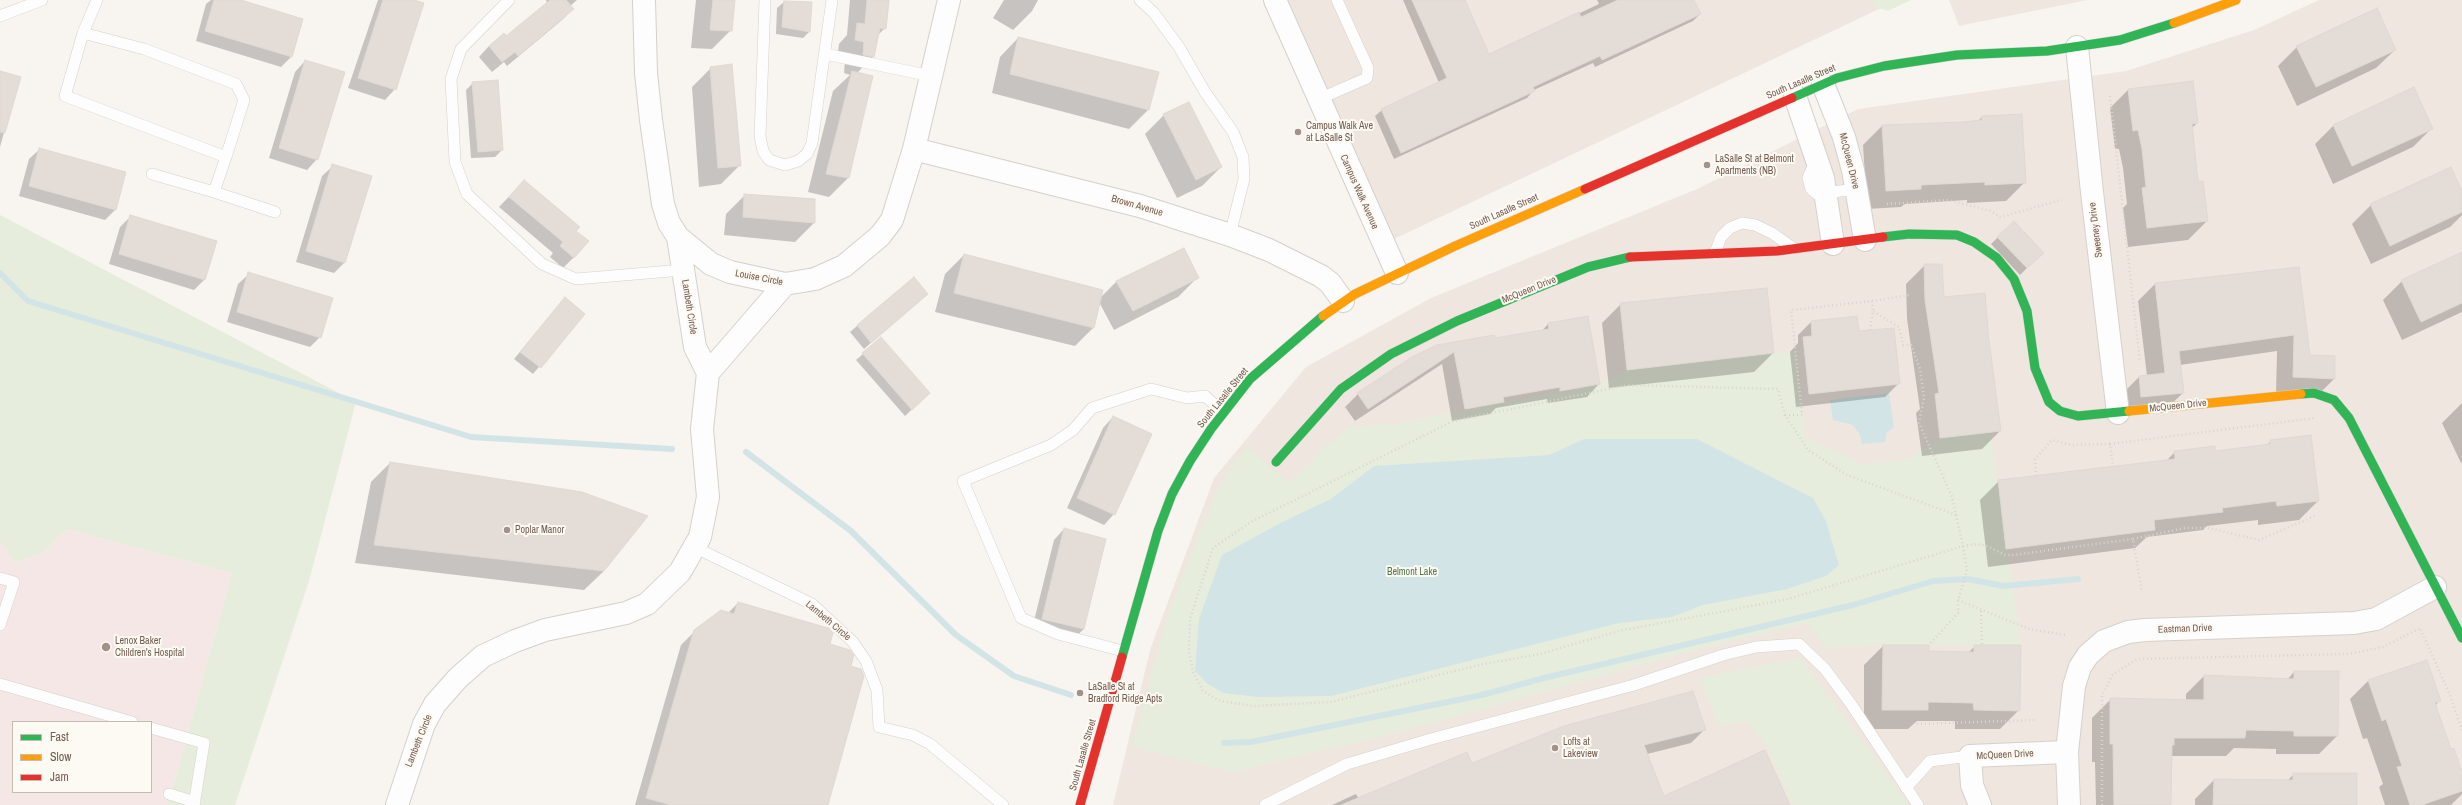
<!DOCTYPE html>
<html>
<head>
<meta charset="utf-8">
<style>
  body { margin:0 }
  #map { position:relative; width:2462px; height:805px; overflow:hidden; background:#f8f4f0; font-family:"Archivo Narrow",sans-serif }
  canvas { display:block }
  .legend { position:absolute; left:12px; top:721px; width:140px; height:72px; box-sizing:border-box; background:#fdf9f3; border:1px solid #c6bbb3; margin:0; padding:5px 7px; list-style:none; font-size:12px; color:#745e52 }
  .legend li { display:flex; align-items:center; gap:8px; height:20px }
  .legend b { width:20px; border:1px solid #c6bbb3 }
</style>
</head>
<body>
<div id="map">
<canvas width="2462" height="805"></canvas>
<ul class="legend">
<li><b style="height:5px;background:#30b455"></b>Fast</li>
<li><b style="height:5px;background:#ff9f0a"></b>Slow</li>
<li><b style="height:5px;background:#e5322d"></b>Jam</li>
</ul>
</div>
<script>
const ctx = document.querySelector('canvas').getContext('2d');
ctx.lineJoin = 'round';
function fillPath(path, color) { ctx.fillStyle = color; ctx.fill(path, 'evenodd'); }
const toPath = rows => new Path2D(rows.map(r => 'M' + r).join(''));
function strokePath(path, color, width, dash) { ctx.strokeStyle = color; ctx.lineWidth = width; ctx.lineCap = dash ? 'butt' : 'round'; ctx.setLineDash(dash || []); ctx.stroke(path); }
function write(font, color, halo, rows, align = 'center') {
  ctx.font = font + ' "Archivo Narrow",sans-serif'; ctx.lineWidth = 4; ctx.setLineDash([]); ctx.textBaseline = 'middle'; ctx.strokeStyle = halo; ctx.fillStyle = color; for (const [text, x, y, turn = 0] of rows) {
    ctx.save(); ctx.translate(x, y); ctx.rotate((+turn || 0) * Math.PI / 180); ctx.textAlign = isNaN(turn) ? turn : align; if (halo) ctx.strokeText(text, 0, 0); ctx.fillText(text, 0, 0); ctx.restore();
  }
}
const residential = toPath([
  [1287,0,1898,0,1392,240],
  [1949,0,2088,0,1959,26],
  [2319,0,2462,0,2462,805,1113,805,1150,650,1214,478,1306,367,1431,298,1697,189,1858,109,2126,71,2254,30]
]);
const medical = toPath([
  [67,529,232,573,168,805,0,805,0,542,15,563,44,552],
  [13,722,151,722,151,792,13,792]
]);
const green = toPath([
  [1873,0,1911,0,1888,11,1876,7],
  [0,215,356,402,309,581,235,805,168,805,232,573,67,529,44,552,15,563,0,542],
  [1795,351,1805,437,1861,464,1907,460,1940,438,1990,432,2021,645,1883,645,1827,648,1807,623,1702,648,1387,735,1232,772,1132,746,1169,611,1214,498,1232,466,1247,447,1290,483,1325,447,1349,427,1395,424,1600,384,1627,370],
  [1800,658,1882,768,1908,805,1793,805,1767,747,1747,721,1719,726,1700,678]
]);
const water = toPath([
  [1889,393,1894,428,1887,432,1885,442,1862,444,1860,435,1853,425,1833,420,1830,400],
  [1584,439,1697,439,1813,498,1826,521,1839,565,1826,576,1787,589,1703,605,1672,617,1619,623,1331,696,1258,697,1223,693,1208,684,1195,671,1199,619,1222,555,1282,522,1331,499,1374,466,1549,455]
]);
const shadow = toPath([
  [211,0,237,0,291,57,281,67,196,41,206,4],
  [378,0,411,0,395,89,385,100,348,88],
  [546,0,577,0,570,6,573,9,562,20,507,66,504,62,492,72,479,57,489,46,506,38,547,3],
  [696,0,734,0,731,30,712,49,691,48],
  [850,0,888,0,885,28,877,36,873,57,857,73,848,178,829,197,808,192,833,91,850,75,844,73,845,60,837,59,839,44,847,35],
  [1004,0,1038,0,1032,11,1013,30,993,18],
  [1403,0,1464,0,1489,56,1599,4,1597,0,1693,0,1700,14,1693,21,1595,67,1593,63,1534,90,1527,98,1394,159,1375,116,1382,110,1439,83],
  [784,2,809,32,803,38,776,34,777,8],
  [1018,38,1148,110,1129,129,992,93,1000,57],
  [2297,47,2395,50,2376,68,2297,106,2278,66],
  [305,61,317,159,307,170,269,158,295,72],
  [711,68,740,165,721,184,699,187,692,87],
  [0,72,19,78,0,147],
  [473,83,502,150,495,157,471,158,466,90],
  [2129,89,2197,123,2192,128,2198,182,2207,221,2188,240,2128,247,2123,208,2127,204,2123,168,2119,149,2115,149,2110,108],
  [1164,115,1221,167,1202,186,1177,198,1145,134],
  [1982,117,2025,182,2006,201,1967,203,1967,200,1905,204,1901,207,1867,209,1863,145,1882,126,1962,123,1978,121],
  [2334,125,2432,128,2413,147,2333,184,2315,144],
  [40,149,115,210,105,220,19,196,29,159],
  [333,166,370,177,344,263,334,273,296,262,322,176],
  [524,181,575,231,574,257,563,268,550,257,553,253,499,207],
  [2462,193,2462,215,2450,227,2371,264,2352,224,2371,205],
  [745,195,814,223,795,242,724,235,726,214],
  [131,216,204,280,194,290,109,264,120,227],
  [2014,222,2042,253,2020,275,1991,244],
  [2462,253,2462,312,2402,340,2383,300,2402,281],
  [964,255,1100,298,1117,281,1197,278,1178,297,1114,330,1099,302,1094,327,1075,346,935,312,945,274],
  [1925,265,1943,298,1988,340,2000,431,1982,449,1922,456,1916,413,1920,409,1907,319,1906,284],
  [2298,268,2309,356,2334,379,2317,396,2276,394,2277,351,2180,365,2183,393,2166,409,2124,414,2122,394,2139,377,2147,376,2138,301,2155,284],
  [249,274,320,337,310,347,227,322,238,284],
  [913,278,920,300,864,349,850,332],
  [565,298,584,314,533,374,514,359],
  [1621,304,1773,353,1754,372,1609,388,1602,323],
  [1587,317,1599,384,1587,397,1548,403,1547,399,1496,408,1490,414,1452,421,1442,364,1355,421,1345,407,1358,394,1413,358,1494,339,1542,331,1548,324],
  [1811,322,1858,333,1899,383,1885,397,1796,407,1790,352,1798,343,1798,335],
  [863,354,929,393,905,416,856,360],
  [2462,403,2462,462,2461,463,2442,423],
  [1113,417,1114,514,1104,525,1067,508,1103,428],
  [2271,441,2318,501,2299,520,2258,525,2258,520,2207,526,2203,530,2147,537,2135,548,1988,567,1980,500,1999,481,2166,461,2175,452,2215,452,2267,445],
  [390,463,604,571,584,590,355,563,371,482],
  [1064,529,1084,629,1073,639,1032,629,1054,540],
  [738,603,829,645,827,805,635,805,681,645,695,631,728,613],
  [1883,646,1928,652,1968,653,1975,646,2019,710,2000,729,1955,729,1955,721,1917,721,1908,729,1864,729,1864,665],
  [2294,672,2337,736,2319,754,2276,754,2276,749,2234,748,2226,756,2170,756,2170,805,2096,805,2095,762,2092,762,2092,718,2110,700,2186,700,2186,694,2204,676,2287,680],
  [2369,680,2440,700,2435,706,2450,751,2462,776,2462,794,2451,805,2385,805,2379,787,2383,784,2367,738,2363,739,2350,699],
  [1704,730,1691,743,1647,754,1664,797,1789,805,1332,805,1356,794,1359,799,1472,765],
  [2294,774,2356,805,2195,805,2195,799,2214,780,2287,781]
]);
const stream = toPath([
  [0,273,28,301,471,437,672,449],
  [746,452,851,531,956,635,1014,676,1071,695],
  [1224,743,1251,742,1482,695,1544,678,1853,605,1933,581,1968,579,2004,586,2078,579]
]);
const building = toPath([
  [214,0,241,0,303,19,292,57,205,31,214,0],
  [383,0,414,0,424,3,396,90,358,78,383,0],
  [550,0,566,0,574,9,518,56,515,52,502,62,489,46,504,33,506,36,550,0],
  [713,0,735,0,732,31,710,30,713,0],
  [867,0,889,0,886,29,880,28,874,57,863,55,864,42,855,40,857,23,865,24,867,0],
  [1412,0,1465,0,1489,54,1579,12,1581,17,1618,0,1694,0,1701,14,1602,60,1600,56,1533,87,1535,91,1401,153,1381,109,1447,78,1412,0],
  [784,1,812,2,810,32,782,27,784,1],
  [2377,8,2396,50,2316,87,2296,46,2377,8],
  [1018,37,1159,72,1149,110,1010,74,1018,37],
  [305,60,345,72,318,160,279,148,305,60],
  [732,64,741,166,718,168,710,67,732,64],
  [0,71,21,77,5,133,0,132,0,71],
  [852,71,873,76,849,178,826,174,852,71],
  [498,80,503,150,478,152,472,82,498,80],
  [2193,81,2198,123,2192,124,2198,181,2203,181,2208,221,2147,228,2142,188,2146,187,2142,149,2138,130,2133,131,2128,89,2193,81],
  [2414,87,2433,129,2352,166,2333,125,2414,87],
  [1189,102,1222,167,1196,180,1163,114,1189,102],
  [2022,114,2026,183,1985,185,1985,182,1921,185,1921,189,1886,191,1882,125,1962,122,1982,120,1982,116,2022,114],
  [39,148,126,172,116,210,29,186,39,148],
  [332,164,372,176,345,263,306,251,332,164],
  [2451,167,2462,191,2462,212,2390,246,2370,204,2451,167],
  [524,180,580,227,576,231,589,241,574,258,560,246,563,242,509,197,524,180],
  [744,194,815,199,815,223,743,217,744,194],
  [130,215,217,241,205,280,119,254,130,215],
  [2014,221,2044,253,2027,268,1997,237,2014,221],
  [1184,248,1199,278,1133,311,1116,281,1184,248],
  [2462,252,2462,303,2421,322,2401,280,2462,252],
  [964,254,1103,290,1094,328,954,293,964,254],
  [1924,264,1942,264,1944,297,1985,293,1989,340,2001,431,1940,438,1935,394,1939,393,1925,300,1924,264],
  [2299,267,2310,355,2335,356,2335,379,2293,377,2294,335,2179,351,2184,393,2141,397,2139,376,2165,373,2155,283,2299,267],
  [248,272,333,298,321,338,237,312,248,272],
  [914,277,928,294,871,343,857,325,914,277],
  [1767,288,1774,353,1627,370,1620,303,1767,288],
  [565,297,585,314,541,368,520,352,565,297],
  [1588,316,1600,384,1560,391,1560,387,1521,394,1503,397,1504,402,1465,409,1454,352,1368,409,1357,393,1412,357,1437,345,1494,335,1495,338,1549,329,1548,323,1588,316],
  [1857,316,1859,331,1894,328,1900,384,1809,394,1803,337,1812,336,1811,321,1857,316],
  [881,337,930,393,912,410,862,353,881,337],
  [1113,416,1152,434,1115,515,1077,498,1113,416],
  [2311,435,2319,501,2277,506,2276,501,2222,508,2223,512,2154,520,2155,530,2006,549,1998,480,2175,459,2174,451,2215,446,2215,451,2270,444,2270,440,2311,435],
  [390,462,582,492,648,516,604,571,374,545,390,462],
  [1064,528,1106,539,1084,629,1042,619,1064,528],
  [738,602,828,628,833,633,830,644,850,650,854,655,851,666,861,669,864,676,828,805,671,805,646,798,694,630,721,610,734,614,738,602],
  [1883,645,1929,645,1929,651,1974,652,1974,645,2021,645,2020,711,1974,710,1973,703,1928,702,1928,710,1882,710,1883,645],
  [2427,660,2441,701,2435,703,2451,749,2454,748,2462,773,2462,791,2422,805,2410,805,2397,767,2402,766,2386,719,2382,721,2368,680,2427,660],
  [2294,671,2339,671,2338,736,2294,736,2294,731,2246,730,2245,738,2174,738,2174,745,2172,745,2171,805,2114,805,2113,744,2110,744,2110,698,2204,700,2204,675,2294,679,2294,671],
  [1693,691,1706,730,1644,745,1664,796,1765,750,1790,805,1341,805,1467,752,1472,763,1564,726,1693,691],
  [2293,773,2357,773,2357,805,2213,805,2214,779,2293,780,2293,773]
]);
const path = toPath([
  [2110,96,2140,362],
  [1887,204,1948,200,1991,211,2000,217,2062,200],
  [1872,301,1909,295],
  [1870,330,1873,311,1899,327,1903,345,1911,345,1920,369,1924,398,1919,423,1952,497,1963,546,1967,571,1958,600,1958,613,1929,645],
  [1785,415,1802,415,1791,310,1872,301,1873,311],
  [2110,444,2316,418],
  [2036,476,2035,459,2052,440,2071,445,2110,444,2113,466],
  [1956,515,1847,475,1808,450,1785,415,1778,389,1628,385,1453,421,1251,522,1213,548,1190,619,1189,651,1193,672,1203,691,1220,701,1254,706,1330,702,1479,665,1540,654,1619,631,1788,599,1963,546,1977,544,1987,546,2005,555,2013,555,2133,539,2142,592],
  [2133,539,2185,528,2209,528,2259,540,2315,516],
  [1958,600,2029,629,2065,635],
  [1981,611,1982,645],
  [1917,724,2035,720],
  [2102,805,2102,695,2113,674,2138,659,2349,654,2383,647,2420,628,2449,693,2462,730]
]);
const lane = toPath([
  [509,0,461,49,451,79,455,162,467,194,542,264,576,279,683,270],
  [765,0,760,136,763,151,769,160,785,165,798,161,807,154,812,143,832,0],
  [1140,0,1154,13,1179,47,1205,92,1233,132,1243,157,1244,179,1230,235],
  [0,16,42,0],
  [83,33,144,49,236,84,244,100,226,157,65,96,83,33,97,0],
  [825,54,931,76],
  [1319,99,1367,78,1368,68,1337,0],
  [226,157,214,192,275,212],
  [1816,160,1808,178,1811,189,1817,194,1856,189],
  [152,174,214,192],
  [1715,253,1721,237,1730,228,1742,223,1755,225,1772,233,1793,248],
  [694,547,812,604,853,642,866,661,877,690,879,727,913,735,930,744,1003,805],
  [0,578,14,582,0,625],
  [1123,651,1058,634,1021,618,963,481,1051,445,1073,430,1092,408,1151,389,1187,398,1205,396,1223,412],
  [0,684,132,722],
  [151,728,204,743,194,805],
  [1906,788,1930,761,1970,756],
  [169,794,195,802],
  [1265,805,1347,764,1431,739,1634,685,1723,655,1756,647,1799,644,1825,669,1851,704,1918,805]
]);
const street = toPath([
  [644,0,646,73,651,120,663,204,669,223,678,237,711,264,730,272,785,284,815,279,844,266,880,236,892,220,914,149,949,0],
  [1275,0,1397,273],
  [2077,47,2092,192,2118,413],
  [1823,84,1844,137,1853,170,1865,240],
  [1795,96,1823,178,1833,244],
  [914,149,1140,206,1230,235,1269,250,1321,276,1330,283,1343,301],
  [708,373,785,284],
  [397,805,424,724,435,704,458,678,483,656,515,641,545,630,626,613,647,604,680,572,700,537,708,497,702,429,708,373,695,347,678,237],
  [1980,805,1972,785,1970,756,2067,752],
  [2069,805,2067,752,2074,686,2080,667,2088,655,2104,641,2128,632,2145,630,2354,623,2376,619,2435,587]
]);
const fast = toPath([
  [1792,98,1837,78,1884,66,1957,55,2047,51,2120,40,2174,23],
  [1883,237,1909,234,1957,235,1974,242,1997,258,2014,279,2027,311,2035,368,2049,402,2060,411,2078,416,2129,411],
  [2301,394,2314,393,2334,400,2349,418,2462,638],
  [1276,462,1341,389,1391,354,1457,321,1588,267,1630,257],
  [1122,657,1158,531,1172,494,1190,461,1211,429,1250,379,1323,316]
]);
const slow = toPath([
  [2174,23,2236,0],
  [1323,316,1355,294,1455,246,1585,189],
  [2129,411,2301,394]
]);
const jam = toPath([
  [1585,189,1792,98],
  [1630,257,1777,251,1883,237],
  [1080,805,1122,657]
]);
const markers = [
  [1298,132,4,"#a29289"],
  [1707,165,4,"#a29289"],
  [507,530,4,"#a29289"],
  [106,647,5,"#a29289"],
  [1080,693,4,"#a29289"],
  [1555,748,4,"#a29289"]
];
const streetNames = [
  ["South Lasalle Street",1801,82,-23],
  ["McQueen Drive",1849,161,76],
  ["Campus Walk Avenue",1359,192,66],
  ["Brown Avenue",1137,206,16],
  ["South Lasalle Street",1504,212,-24],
  ["Sweeney Drive",2096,230,-97],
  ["Louise Circle",759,278,11],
  ["McQueen Drive",1529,290,-22],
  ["Lambeth Circle",689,307,81],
  ["South Lasalle Street",1223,398,-51],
  ["McQueen Drive",2178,406,-6],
  ["Lambeth Circle",828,621,40],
  ["Eastman Drive",2185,629,-2],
  ["Lambeth Circle",419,741,-68],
  ["South Lasalle Street",1083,755,-74],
  ["McQueen Drive",2005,755,-3]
];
const poiNames = [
  ["Campus Walk Ave",1306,126],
  ["at LaSalle St",1306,138],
  ["LaSalle St at Belmont",1715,159],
  ["Apartments (NB)",1715,171],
  ["Poplar Manor",515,530],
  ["Lenox Baker",115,641],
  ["Children's Hospital",115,653],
  ["LaSalle St at",1088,687],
  ["Bradford Ridge Apts",1088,699],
  ["Lofts at",1563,742],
  ["Lakeview",1563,754]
];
const parkNames = [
  ["Belmont Lake",1412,572]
];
fillPath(residential, '#efe7df');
fillPath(medical, '#f4e7e6');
fillPath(green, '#e6eddc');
fillPath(water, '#d3e4e7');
fillPath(shadow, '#0003');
strokePath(stream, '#d3e4e7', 6);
fillPath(building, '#e4ddd7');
strokePath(building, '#e0d8d3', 1);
strokePath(lane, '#d5d0cb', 12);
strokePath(street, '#d5d0cb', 24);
strokePath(fast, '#d6d0ca', 10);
strokePath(slow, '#d6d0ca', 10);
strokePath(jam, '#d6d0ca', 10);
strokePath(path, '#dad4d0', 2.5, [1, 3]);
strokePath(lane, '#fefdfd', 11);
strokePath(street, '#fefdfd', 22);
strokePath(fast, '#30b455', 9);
strokePath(slow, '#ff9f0a', 9);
strokePath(jam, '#e5322d', 9);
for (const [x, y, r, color] of markers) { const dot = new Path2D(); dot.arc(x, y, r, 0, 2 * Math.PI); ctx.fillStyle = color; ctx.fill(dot); strokePath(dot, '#fdf9f3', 1.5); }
write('10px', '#745e52', '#fdf9f3', streetNames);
write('10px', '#745e52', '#fdf9f3', poiNames, 'left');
write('10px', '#57784b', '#fdf9f3', parkNames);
</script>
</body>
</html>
